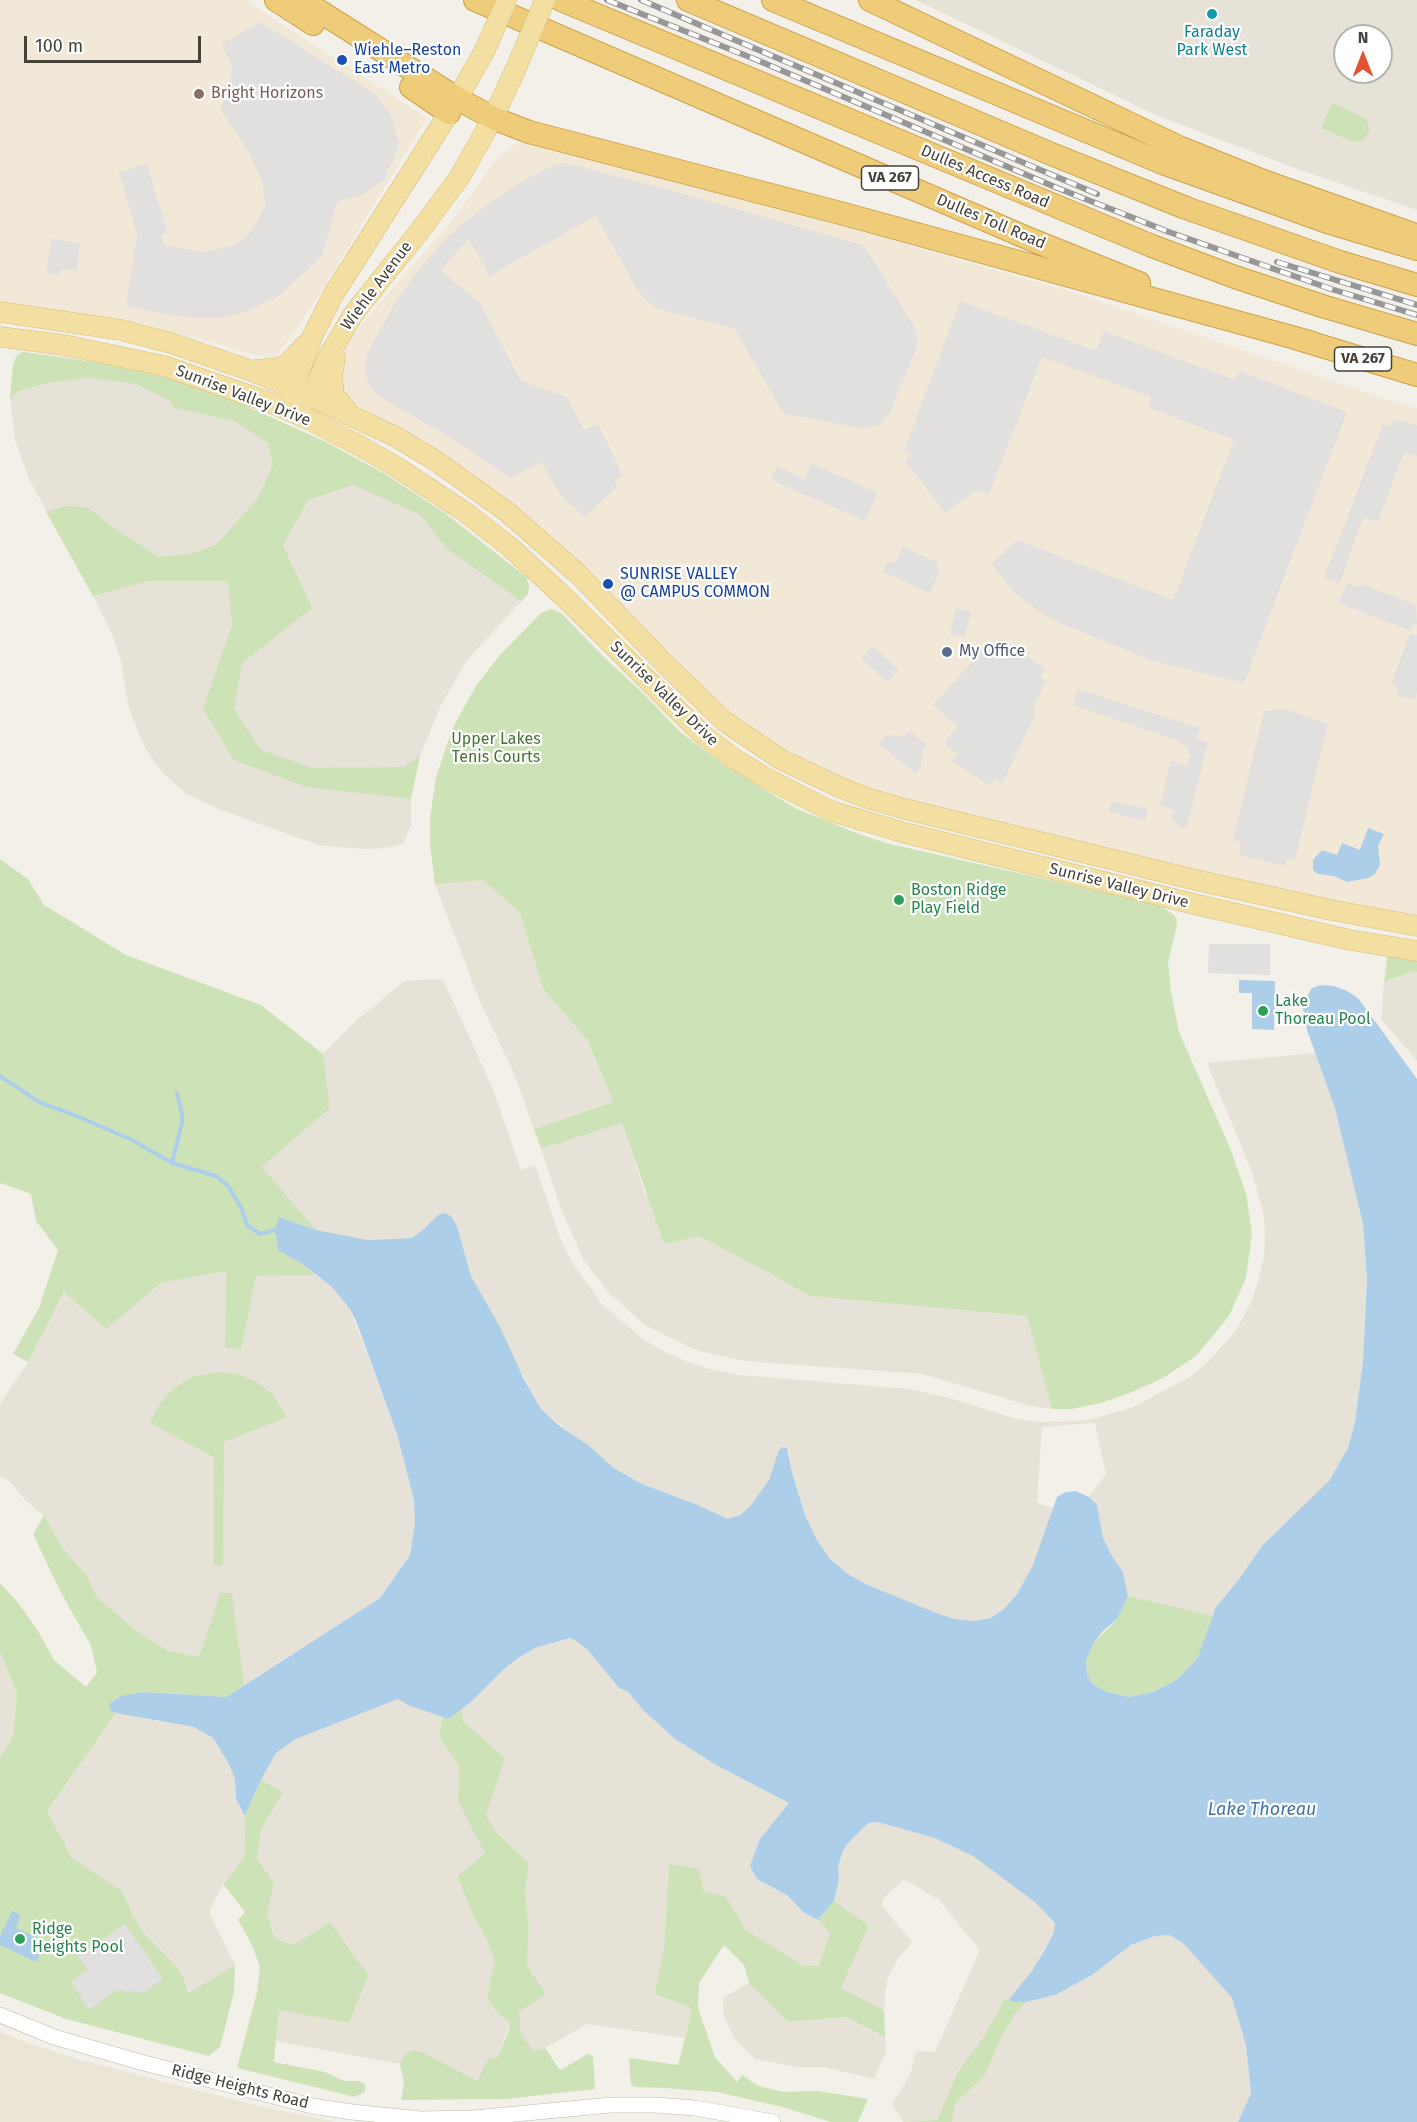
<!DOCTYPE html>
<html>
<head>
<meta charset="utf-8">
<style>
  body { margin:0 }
  #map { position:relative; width:1417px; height:2122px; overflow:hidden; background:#f3f0ea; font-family:"Fira Sans",sans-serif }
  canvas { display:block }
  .north { position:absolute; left:1333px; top:24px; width:60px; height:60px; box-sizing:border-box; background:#fff; border:2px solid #b5b3b0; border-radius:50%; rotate:0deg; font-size:16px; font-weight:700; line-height:24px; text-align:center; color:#464139 }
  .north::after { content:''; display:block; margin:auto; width:21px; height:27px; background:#e25231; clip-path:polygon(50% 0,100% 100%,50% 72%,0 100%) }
  .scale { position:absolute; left:24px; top:36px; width:177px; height:27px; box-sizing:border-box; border:3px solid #464139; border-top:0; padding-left:8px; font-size:18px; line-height:21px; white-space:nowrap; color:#464139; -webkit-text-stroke:4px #fff; paint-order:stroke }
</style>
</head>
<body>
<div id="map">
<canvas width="1417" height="2122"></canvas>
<div class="north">N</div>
<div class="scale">100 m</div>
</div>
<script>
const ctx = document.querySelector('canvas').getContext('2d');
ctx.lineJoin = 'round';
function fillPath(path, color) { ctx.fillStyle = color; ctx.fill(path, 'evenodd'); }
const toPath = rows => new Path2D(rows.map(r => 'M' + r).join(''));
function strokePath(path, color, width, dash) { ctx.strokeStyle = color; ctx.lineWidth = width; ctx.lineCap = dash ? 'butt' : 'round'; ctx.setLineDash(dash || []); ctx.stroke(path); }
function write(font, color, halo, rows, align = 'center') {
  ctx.font = font + ' "Fira Sans",sans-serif'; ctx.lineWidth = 4.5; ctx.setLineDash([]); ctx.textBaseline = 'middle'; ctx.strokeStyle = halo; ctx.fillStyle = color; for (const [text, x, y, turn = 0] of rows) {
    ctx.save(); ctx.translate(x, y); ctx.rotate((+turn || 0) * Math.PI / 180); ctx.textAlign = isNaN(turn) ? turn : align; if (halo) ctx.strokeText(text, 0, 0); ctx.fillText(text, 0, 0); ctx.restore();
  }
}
const residential = toPath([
  [916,0,1417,0,1417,210,1300,170,1158,116],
  [1345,36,1381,36,1381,72,1345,72],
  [23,352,66,357,164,377,237,402,326,442,385,474,446,514,526,577,529,585,528,594,468,659,442,703,420,756,411,791,411,825,403,843,397,846,384,848,363,849,319,845,221,810,186,794,161,771,145,748,137,729,128,705,121,661,112,634,93,596,29,479,15,440,10,399,13,364,17,355],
  [483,879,520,913,543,989,588,1041,613,1102,534,1129,515,1076,479,999,435,884],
  [1414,971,1417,972,1417,1061,1381,1019,1384,982],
  [443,979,493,1089,521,1170,535,1165,561,1240,572,1262,601,1303,639,1336,659,1349,683,1360,713,1370,740,1375,909,1389,950,1398,1013,1418,1036,1422,1084,1421,1131,1408,1190,1377,1208,1362,1237,1329,1251,1302,1259,1278,1264,1256,1265,1234,1263,1211,1251,1170,1207,1063,1316,1053,1335,1107,1363,1224,1367,1279,1363,1361,1355,1422,1348,1448,1329,1481,1298,1513,1239,1579,1216,1607,1214,1616,1128,1596,1123,1572,1112,1556,1103,1538,1097,1505,1089,1497,1106,1474,1095,1423,1042,1427,1037,1503,1053,1508,1044,1538,1033,1565,1017,1594,1005,1608,991,1618,974,1621,955,1619,938,1614,870,1586,848,1574,830,1559,817,1540,805,1515,793,1476,789,1450,775,1465,769,1480,751,1505,740,1515,728,1519,698,1505,642,1484,615,1469,541,1409,471,1276,457,1226,426,1227,412,1238,368,1240,316,1230,262,1167,330,1108,323,1054,357,1020,404,981],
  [622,1123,645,1194,698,1236,758,1267,810,1296,1027,1316,1052,1409,1031,1406,922,1374,745,1361,699,1351,672,1339,645,1325,610,1294,582,1258,560,1205,541,1149],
  [227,1271,226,1348,241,1348,256,1276,315,1275,332,1287,350,1309,397,1434,414,1500,415,1523,410,1555,380,1598,244,1685,232,1594,220,1593,199,1657,169,1651,138,1632,96,1596,88,1577,62,1547,44,1516,27,1502,9,1481,0,1476,0,1404,28,1362,64,1292,106,1328,161,1283],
  [570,1638,578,1642,588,1650,618,1687,629,1693,644,1711,675,1739,716,1765,789,1803,782,1812,765,1884,788,1896,803,1912,818,1920,830,1933,819,1966,804,1966,745,1929,726,1896,703,1891,669,1864,664,1949,654,1994,689,2007,691,2014,685,2038,587,2024,545,2048,533,2052,521,2033,519,2012,545,1994,527,1966,529,1927,525,1893,529,1863,496,1832,486,1815,505,1758,463,1721,462,1708,471,1702,502,1671,518,1658,535,1648],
  [0,1652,17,1693,13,1736,0,1757],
  [398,1699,408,1705,442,1717,439,1737,459,1765,458,1801,486,1855,471,1910,487,1940,495,1963,490,1980,498,2013,510,2023,498,2057,488,2059,477,2082,424,2053,404,2055,400,2064,276,2041,279,2010,294,1945,276,1938,267,1914,274,1882,257,1859,261,1830,283,1792,261,1780,276,1753,296,1739],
  [116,1713,194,1727,213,1738,229,1764,235,1779,236,1799,245,1816,244,1858,223,1884,209,1912,235,1965,190,1993,182,1974,167,1956,145,1935,133,1916,122,1891,72,1858,47,1811],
  [877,1822,935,1838,973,1856,1036,1903,1055,1923,1054,1932,1032,1971,1009,1999,1004,2000,981,2041,958,2071,937,2120,903,2122,892,2104,910,2075,916,2051,935,2052,980,1950,939,1900,904,1879,883,1899,882,1906,912,1942,898,1959,887,1979,884,2010,841,1988,869,1927,834,1901,839,1880,838,1867,847,1844,868,1823],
  [1169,1935,1183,1943,1232,1998,1246,2045,1251,2093,1238,2122,952,2122,955,2104,985,2075,998,2044,1014,2014,1026,2002,1055,1995,1092,1975,1131,1945,1155,1936],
  [749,1983,788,2022,846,2017,885,2037,886,2052,874,2079,823,2067,798,2067,755,2059,734,2038,724,2016,723,1998]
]);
const commercial = toPath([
  [0,0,245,0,427,118,314,303,274,360,140,323,0,303],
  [527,141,631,166,1079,294,1394,402,1417,408,1417,918,1338,904,888,798,805,764,720,710,614,601,347,400,338,386,338,368,346,347,360,326,454,218,498,157,516,144]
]);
const education = toPath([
  [0,2032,27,2043,80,2060,259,2106,335,2122,0,2122]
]);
const green = toPath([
  [1332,103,1366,118,1370,129,1364,140,1353,142,1321,128],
  [23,352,106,364,164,377,237,402,326,442,385,474,446,514,526,577,529,585,528,594,521,601,446,548,421,515,353,485,308,500,283,545,312,608,242,663,234,709,261,750,313,768,404,767,420,756,411,799,306,787,234,760,203,709,232,625,228,581,147,581,93,596,46,512,66,506,87,507,114,528,159,557,189,554,216,545,258,498,273,465,268,443,235,421,174,408,171,402,137,384,88,378,47,383,18,391,10,399,13,364,17,355],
  [551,609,561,613,605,658,646,696,679,731,724,765,795,808,856,833,886,843,1159,905,1174,915,1177,920,1176,929,1168,962,1171,992,1179,1032,1230,1148,1246,1193,1252,1233,1246,1278,1229,1316,1196,1356,1163,1378,1132,1392,1101,1403,1072,1409,1052,1409,1027,1316,810,1296,758,1267,698,1236,664,1244,622,1123,541,1149,534,1129,613,1102,588,1041,543,989,520,913,483,880,435,884,430,844,430,818,436,777,453,727,476,686,499,656,541,613],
  [0,859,28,879,44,905,126,955,261,1005,323,1054,330,1108,262,1167,316,1230,279,1217,302,1264,315,1275,256,1276,241,1349,225,1348,226,1271,161,1283,106,1329,64,1292,28,1362,13,1354,39,1308,58,1250,36,1221,31,1194,0,1183],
  [1388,951,1417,956,1417,972,1413,971,1384,982],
  [218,1372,238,1374,257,1382,273,1395,287,1417,224,1442,223,1566,214,1565,214,1457,150,1423,161,1402,175,1387,192,1377],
  [44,1516,62,1547,88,1577,96,1596,138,1632,169,1651,199,1657,220,1593,232,1593,244,1685,226,1697,143,1692,110,1710,116,1713,47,1811,72,1858,122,1891,133,1916,145,1935,167,1956,182,1974,189,1993,235,1965,234,1992,220,2047,209,2056,66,2019,0,1993,0,1757,13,1736,17,1693,0,1652,0,1583,16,1600,37,1629,54,1660,86,1687,97,1672,91,1646,59,1589,33,1534],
  [1128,1596,1214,1616,1198,1657,1178,1679,1153,1692,1129,1697,1104,1691,1092,1683,1087,1674,1086,1661,1093,1644,1117,1619],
  [462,1708,463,1721,505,1758,486,1815,496,1832,529,1863,525,1893,529,1927,527,1966,546,1994,519,2012,521,2033,533,2051,545,2048,560,2070,588,2054,593,2056,595,2089,506,2099,401,2100,404,2083,400,2064,404,2055,413,2050,424,2053,477,2081,488,2059,498,2057,509,2030,510,2023,498,2013,488,2000,490,1980,495,1962,487,1940,471,1910,457,1876,485,1854,458,1801,459,1765,439,1737,442,1717,448,1719],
  [261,1780,283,1792,261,1830,257,1859,274,1882,267,1914,275,1938,294,1945,330,1922,368,1975,349,2023,279,2010,274,2062,325,2072,344,2081,359,2081,366,2085,364,2092,355,2097,237,2068,257,1992,260,1967,252,1945,238,1920,245,1912,223,1884,244,1858,245,1816],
  [669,1864,699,1869,703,1891,726,1896,745,1929,804,1966,819,1966,830,1933,818,1920,834,1901,869,1926,841,1988,884,2010,885,2037,846,2017,788,2022,749,1983,744,1965,724,1945,699,1983,698,2008,715,2057,737,2082,742,2075,758,2086,784,2092,818,2091,868,2099,858,2122,831,2122,782,2107,717,2092,664,2088,634,2087,631,2084,629,2058,678,2065,691,2014,689,2007,654,1994,664,1949],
  [1009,1999,1011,2002,1026,2002,1014,2015,998,2044,985,2075,955,2104,952,2122,904,2122,937,2120,958,2071,981,2041,1004,2000]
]);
const parking = toPath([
  [260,22,375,94,391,115,399,144,384,180,362,195,337,202,322,256,278,297,247,311,221,318,195,318,175,316,126,306,137,234,119,172,147,164,168,234,162,234,164,245,203,252,232,246,245,238,253,229,265,206,263,184,249,152,220,109,229,89,232,66,221,44],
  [566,163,666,189,862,245,866,249,914,326,918,339,916,350,889,414,880,424,865,429,786,414,780,408,735,329,655,308,638,291,596,216,489,276,469,239,440,270,480,303,521,381,567,397,584,430,598,424,623,475,614,480,618,486,585,517,562,497,541,462,510,478,454,440,377,395,369,385,365,372,367,354,396,301,420,268,451,233,482,209,522,181,554,165],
  [51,239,80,243,77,271,62,269,61,275,46,273],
  [960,301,1096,351,1104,331,1235,380,1240,371,1347,412,1244,683,1153,661,1062,624,1041,613,1013,591,991,564,1017,540,1173,600,1234,440,1148,407,1151,397,1042,357,989,494,977,490,945,512,905,461,911,456,904,451],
  [1394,419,1417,425,1417,456,1404,453,1378,522,1363,518,1340,583,1324,578,1383,424,1391,427],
  [811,463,878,493,865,521,771,480,777,466,804,479],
  [903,547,939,563,936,569,940,571,930,593,883,572,888,561,895,563],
  [1347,583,1359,587,1362,584,1416,605,1417,624,1414,624,1411,631,1338,603],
  [956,608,971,612,965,637,950,634],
  [1410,633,1417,635,1417,692,1415,699,1398,696,1399,688,1391,684],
  [1000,638,1045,668,1040,677,1047,680,1033,708,1036,711,1030,725,1003,783,995,779,991,786,951,761,957,754,944,743,958,727,933,705,991,641,994,644],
  [873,646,899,670,887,682,861,658],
  [1078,689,1200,728,1197,739,1208,743,1187,826,1182,829,1171,818,1175,811,1160,805,1171,761,1187,766,1190,756,1187,748,1179,741,1073,705],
  [1286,709,1328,724,1295,860,1287,858,1285,866,1239,855,1241,842,1233,840,1264,711],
  [910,731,927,745,922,752,921,766,915,773,879,744,886,735,904,736],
  [1112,801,1148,809,1145,821,1109,812],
  [1209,944,1270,944,1270,975,1208,973],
  [125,1924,163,1979,143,1993,117,1990,89,2010,71,1982,88,1970,78,1956]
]);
const water = toPath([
  [1368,828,1384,834,1378,846,1380,865,1375,874,1368,878,1347,882,1334,876,1318,874,1313,870,1313,860,1322,850,1337,855,1342,843,1360,850],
  [1239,980,1275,981,1274,1030,1252,1029,1252,993,1239,993],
  [1321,985,1334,986,1347,991,1358,998,1417,1079,1417,2122,1238,2122,1251,2093,1246,2045,1232,1998,1183,1943,1169,1935,1155,1936,1131,1945,1092,1975,1055,1995,1026,2002,1011,2002,1009,1999,1032,1971,1044,1951,1054,1932,1055,1923,1036,1903,973,1856,935,1838,877,1822,868,1823,847,1844,842,1854,838,1867,839,1880,834,1901,818,1920,803,1912,788,1896,757,1879,750,1866,760,1839,789,1803,716,1765,675,1739,644,1711,629,1693,618,1687,588,1650,578,1642,570,1638,535,1648,518,1658,502,1671,471,1702,448,1719,408,1705,398,1699,296,1739,276,1753,261,1780,245,1816,236,1799,235,1779,229,1764,213,1738,194,1727,116,1713,110,1710,109,1704,121,1696,143,1692,226,1697,380,1598,410,1555,415,1523,414,1500,397,1434,356,1321,350,1309,332,1287,302,1264,278,1250,275,1230,279,1217,316,1230,368,1240,412,1238,425,1228,438,1215,444,1213,451,1216,457,1226,471,1276,500,1327,524,1379,541,1409,561,1427,588,1445,615,1469,642,1484,698,1505,728,1519,740,1515,751,1505,769,1480,779,1450,783,1447,787,1448,793,1476,805,1515,817,1540,830,1559,848,1574,870,1586,939,1614,955,1619,974,1621,991,1618,1005,1608,1017,1594,1033,1565,1057,1497,1066,1492,1076,1491,1089,1497,1097,1505,1103,1538,1112,1556,1123,1572,1128,1596,1117,1619,1103,1631,1093,1644,1086,1661,1087,1674,1092,1683,1104,1691,1129,1697,1153,1692,1178,1679,1198,1657,1216,1607,1239,1579,1263,1545,1329,1481,1348,1448,1355,1422,1363,1361,1367,1279,1363,1224,1335,1108,1307,1030,1303,1009,1307,996,1312,988],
  [12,1911,21,1915,16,1928,46,1942,36,1962,0,1945,0,1936]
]);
const stream = toPath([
  [0,1076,41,1103,72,1114,132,1140,172,1163,216,1176,228,1186,241,1207,247,1225,260,1234,275,1230],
  [172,1163,182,1123,182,1114,177,1093]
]);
const minor = toPath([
  [0,2015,54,2037,140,2062,312,2106,352,2112,421,2119,474,2118,611,2105,655,2105,695,2108,773,2122]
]);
const major = toPath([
  [0,312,121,330,171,343,249,370,281,383,396,437,436,461,507,512,577,573,667,666,724,721,780,759,841,788,867,798,905,809,1200,881,1331,910,1417,926],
  [0,337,64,345,164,366,271,403,306,418,360,446,395,466,465,512,510,547,565,598,702,734,733,758,764,777,831,811,905,833,1194,904,1350,940,1417,951],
  [335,357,332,377,334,395,348,412],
  [255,370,280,368,288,363,306,344],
  [293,401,293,388,313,335,333,295,449,113,484,52],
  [302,404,311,396,328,357,354,313,418,233,459,178,493,118,517,66]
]);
const highway = toPath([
  [276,0,313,24],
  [302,0,458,99,493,118,529,132,844,214,1310,342],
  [475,0,1032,240,1139,283],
  [561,0,1152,246,1235,277,1322,306,1417,334],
  [688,0,1049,153,1186,208,1340,262,1417,285],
  [773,0,1165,164,1327,222,1417,249],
  [870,0,1181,148,1258,179,1413,234],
  [411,87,449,113],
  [1295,338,1417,375]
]);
const rail = toPath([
  [607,0,757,60,1055,187,1169,232,1331,289,1417,315],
  [641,0,1097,194],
  [1277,262,1417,305]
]);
const majorBridge = toPath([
  [484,52,507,0],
  [517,66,545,0]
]);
const markers = [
  [1212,14,6,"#0f9aa8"],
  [342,60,6,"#1a4fb4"],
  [199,94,6,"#8d6e63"],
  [608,584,6,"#1a4fb4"],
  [947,652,6,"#5c6f8a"],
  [899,900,6,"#2e9e5b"],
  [1263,1011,6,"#2e9e5b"],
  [20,1939,6,"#2e9e5b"]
];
const shields = [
  [890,178,57],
  [1363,359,57]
];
const shieldNames = [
  ["VA 267",890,178],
  ["VA 267",1363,359]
];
const cultureNames = [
  ["Faraday",1212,33],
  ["Park West",1212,51]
];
const transitNames = [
  ["Wiehle–Reston",354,51],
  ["East Metro",354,69],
  ["SUNRISE VALLEY",620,575],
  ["@ CAMPUS COMMON",620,593]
];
const educationNames = [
  ["Bright Horizons",211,94]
];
const streetNames = [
  ["Dulles Access Road",985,177,23],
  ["Dulles Toll Road",991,222,23],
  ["Wiehle Avenue",377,286,-53],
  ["Sunrise Valley Drive",243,396,21],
  ["Sunrise Valley Drive",664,694,44],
  ["Sunrise Valley Drive",1119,886,14],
  ["Ridge Heights Road",240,2087,14]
];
const serviceNames = [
  ["My Office",959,652]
];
const parkNames = [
  ["Upper Lakes",496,740],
  ["Tenis Courts",496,758]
];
const leisureNames = [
  ["Boston Ridge",911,891],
  ["Play Field",911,909],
  ["Lake",1275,1002],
  ["Thoreau Pool",1275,1020],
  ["Ridge",32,1930],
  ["Heights Pool",32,1948]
];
const waterNames = [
  ["Lake Thoreau",1262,1810]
];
fillPath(residential, '#e6e2d8');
fillPath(commercial, '#f2e8d7');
fillPath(education, '#eae5d5');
fillPath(green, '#cde3b7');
fillPath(parking, '#e2e0de');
fillPath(water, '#adcee9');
strokePath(stream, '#adcee9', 4);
strokePath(minor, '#bdb8ad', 16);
strokePath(major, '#d7bd74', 21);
strokePath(highway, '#cca14a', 24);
strokePath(minor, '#fff', 15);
strokePath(major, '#f3dfa2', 20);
strokePath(highway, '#eecc79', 22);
strokePath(rail, '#979797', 6);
strokePath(rail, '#fff', 4, [11]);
strokePath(majorBridge, '#d7bd74', 21, []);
strokePath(majorBridge, '#f3dfa2', 20);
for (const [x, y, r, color] of markers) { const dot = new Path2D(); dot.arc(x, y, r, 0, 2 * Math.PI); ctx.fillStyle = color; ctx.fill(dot); strokePath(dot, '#fff', 2); }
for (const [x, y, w] of shields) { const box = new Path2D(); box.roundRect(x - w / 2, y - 12, w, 24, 4.5); ctx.fillStyle = '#fff'; ctx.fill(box); strokePath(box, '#464139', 1.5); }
write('bold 15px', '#464139', null, shieldNames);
write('16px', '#0d838f', '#fff', cultureNames);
write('16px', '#164399', '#fff', transitNames, 'left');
write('16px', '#785e54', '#fff', educationNames, 'left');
write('16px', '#464139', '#fff', streetNames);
write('16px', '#4e5e75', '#fff', serviceNames, 'left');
write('16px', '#487232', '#fff', parkNames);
write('16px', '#27864d', '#fff', leisureNames, 'left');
write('italic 18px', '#3d76a6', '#fff', waterNames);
</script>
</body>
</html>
